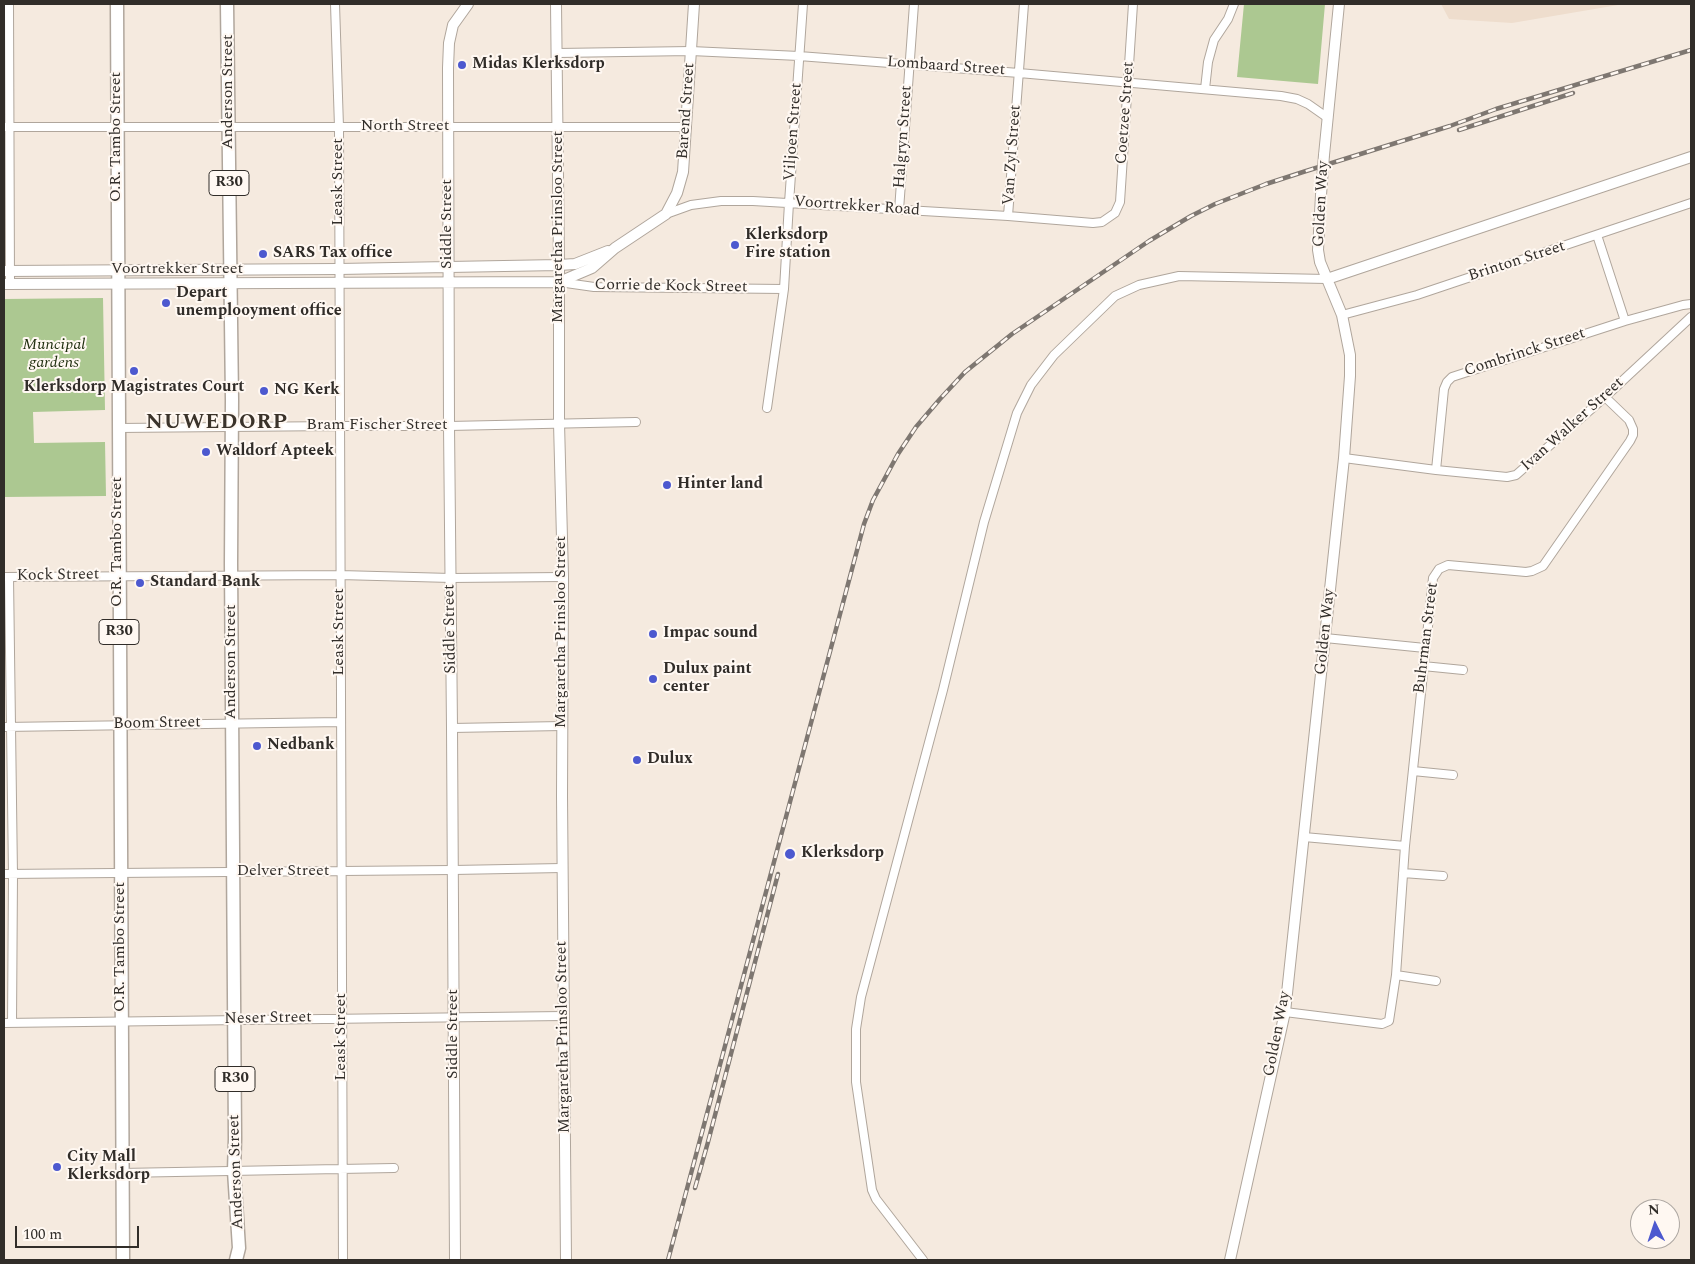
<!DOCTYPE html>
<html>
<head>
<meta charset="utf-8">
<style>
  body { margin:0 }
  #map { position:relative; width:1695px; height:1264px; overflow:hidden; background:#f5eadf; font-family:Spectral,serif }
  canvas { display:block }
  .frame { position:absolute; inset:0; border:5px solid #312d29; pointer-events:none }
  .north { position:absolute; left:1630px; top:1199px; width:50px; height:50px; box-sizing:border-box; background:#fff8f2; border:1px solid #ada7a2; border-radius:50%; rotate:356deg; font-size:14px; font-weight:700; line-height:20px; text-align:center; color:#312d29 }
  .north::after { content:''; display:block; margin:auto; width:18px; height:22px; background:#4d59cf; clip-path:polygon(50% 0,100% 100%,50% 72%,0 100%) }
  .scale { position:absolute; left:15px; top:1226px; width:124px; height:22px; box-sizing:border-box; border:2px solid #312d29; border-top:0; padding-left:6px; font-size:15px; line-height:18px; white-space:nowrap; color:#312d29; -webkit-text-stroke:4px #fff8f2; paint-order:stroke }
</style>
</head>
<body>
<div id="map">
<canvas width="1695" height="1264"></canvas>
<div class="frame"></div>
<div class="north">N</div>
<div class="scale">100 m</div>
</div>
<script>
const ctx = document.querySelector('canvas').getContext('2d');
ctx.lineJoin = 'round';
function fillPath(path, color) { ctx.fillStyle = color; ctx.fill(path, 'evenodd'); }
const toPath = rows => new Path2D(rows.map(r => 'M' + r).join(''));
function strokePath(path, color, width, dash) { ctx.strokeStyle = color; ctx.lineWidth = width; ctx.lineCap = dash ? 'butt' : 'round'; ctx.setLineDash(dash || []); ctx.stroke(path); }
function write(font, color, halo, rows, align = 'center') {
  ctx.font = font + ' Spectral,serif'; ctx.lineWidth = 4; ctx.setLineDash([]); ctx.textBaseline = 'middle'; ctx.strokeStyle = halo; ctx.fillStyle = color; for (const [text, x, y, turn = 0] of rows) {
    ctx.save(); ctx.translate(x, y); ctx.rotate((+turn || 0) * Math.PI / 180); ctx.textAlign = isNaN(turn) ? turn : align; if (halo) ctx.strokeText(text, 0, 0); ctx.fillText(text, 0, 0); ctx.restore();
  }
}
const built = toPath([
  [1441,4,1624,4,1512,23,1449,19]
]);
const green = toPath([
  [1244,4,1325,4,1318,84,1237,77],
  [103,298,105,410,33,412,34,443,105,442,106,496,4,497,4,299]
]);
const minor = toPath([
  [9,4,10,284],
  [335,4,339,127,343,1260],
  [558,53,691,51,799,56,1019,73,1281,96,1297,99,1308,104,1328,118],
  [1205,89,1208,62,1214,40,1228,19,1234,4],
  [4,127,687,127],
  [899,210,914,4],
  [666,214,691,205,721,201,753,201,1008,216,1093,223,1102,222,1115,213,1120,202,1133,4],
  [1008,216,1024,4],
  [1597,235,1625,321],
  [559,282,594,287,784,289],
  [1342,315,1417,295,1691,203],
  [767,408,784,289,789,203,803,4],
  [118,428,339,426,449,426,636,422],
  [1344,458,1436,470,1507,477,1516,475,1605,397,1691,317],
  [1436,470,1444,389,1447,382,1452,377,1625,321,1683,305,1691,304],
  [4,577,340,575,451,578,563,577],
  [9,577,13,875,12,1023],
  [1325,638,1425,648],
  [1423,666,1463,670],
  [4,727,341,722],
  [452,728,562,726],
  [1413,771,1453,775],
  [1304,837,1405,846],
  [1403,873,1443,876],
  [4,874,453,870,562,868],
  [1396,975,1436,981],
  [1285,1012,1382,1024,1389,1021,1396,975,1405,846,1433,578,1439,569,1448,565,1526,572,1532,571,1543,566,1630,441,1633,435,1633,429,1629,420,1605,397],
  [4,1023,563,1016],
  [121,1173,394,1168],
  [923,1260,876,1199,872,1190,856,1082,856,1029,861,997,943,690,984,522,1017,413,1031,385,1054,355,1115,296,1139,285,1179,276,1327,279]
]);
const tertiary = toPath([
  [556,4,559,265,559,423,563,577,562,796,566,1260],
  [1324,155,1339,4],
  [4,271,339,269,559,265,575,264,608,251],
  [1327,279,1691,157],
  [4,284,559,282,592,268,615,248,666,214,677,193,683,172,694,4],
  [455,1260,452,728,449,426,448,68,449,43,453,25,468,4],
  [1230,1260,1285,1012,1344,458,1350,376,1350,355,1342,315,1320,262,1318,250,1321,195]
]);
const primary = toPath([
  [117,4,123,1260],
  [227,4,232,400,231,563,235,1139,234,1171,239,1248,236,1260]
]);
const rail = toPath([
  [1459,130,1573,93],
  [695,1188,708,1142,778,874],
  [668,1260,864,524,873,500,898,454,916,427,940,399,965,372,1012,334,1149,241,1191,216,1215,204,1266,184,1303,172,1450,126,1496,109,1691,50]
]);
const tertiaryBridge = toPath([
  [1321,195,1324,155]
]);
const markers = [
  [462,65,5,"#4d59cf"],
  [735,245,5,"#4d59cf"],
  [263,254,5,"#4d59cf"],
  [166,303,5,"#4d59cf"],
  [134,371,5,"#4d59cf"],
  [264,391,5,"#4d59cf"],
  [206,452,5,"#4d59cf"],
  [667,485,5,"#4d59cf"],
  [140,583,5,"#4d59cf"],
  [653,634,5,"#4d59cf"],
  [653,679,5,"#4d59cf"],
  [257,746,5,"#4d59cf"],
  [637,760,5,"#4d59cf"],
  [790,854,6,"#4d59cf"],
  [57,1167,5,"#4d59cf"]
];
const shields = [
  [229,183,40],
  [119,632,40],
  [235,1079,40]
];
const shieldNames = [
  ["R30",229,183],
  ["R30",119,632],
  ["R30",235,1079]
];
const poiNames = [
  ["Midas Klerksdorp",472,65],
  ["Klerksdorp",745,236],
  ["Fire station",745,254],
  ["SARS Tax office",273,254],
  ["Depart",176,294],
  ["unemplooyment office",176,312],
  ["Klerksdorp Magistrates Court",134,388,"center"],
  ["NG Kerk",274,391],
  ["Waldorf Apteek",216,452],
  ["Hinter land",677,485],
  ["Standard Bank",150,583],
  ["Impac sound",663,634],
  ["Dulux paint",663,670],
  ["center",663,688],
  ["Nedbank",267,746],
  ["Dulux",647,760],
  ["Klerksdorp",801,854],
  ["City Mall",67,1158],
  ["Klerksdorp",67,1176]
];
const streetNames = [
  ["Lombaard Street",946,67,4],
  ["Anderson Street",229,92,-90],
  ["Barend Street",687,111,-86],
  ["Coetzee Street",1126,113,-86],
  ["North Street",405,127],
  ["Viljoen Street",794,132,-86],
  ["O.R. Tambo Street",117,137,-90],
  ["Halgryn Street",904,137,-86],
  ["Van Zyl Street",1013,155,-86],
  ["Leask Street",339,182,-90],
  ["Golden Way",1322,204,-87],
  ["Voortrekker Road",857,207,4],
  ["Siddle Street",448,224,-90],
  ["Margaretha Prinsloo Street",559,227,-90],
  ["Brinton Street",1517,262,-18],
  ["Voortrekker Street",177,270],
  ["Corrie de Kock Street",671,287,1],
  ["Combrinck Street",1525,353,-18],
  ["Ivan Walker Street",1573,425,-42],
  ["Bram Fischer Street",377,426],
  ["O.R. Tambo Street",118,542,-90],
  ["Kock Street",58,576,-1],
  ["Siddle Street",451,629,-91],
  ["Leask Street",340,632,-90],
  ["Margaretha Prinsloo Street",562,632,-90],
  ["Golden Way",1326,632,-84],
  ["Buhrman Street",1427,638,-83],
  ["Anderson Street",232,662,-90],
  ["Boom Street",157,724,-1],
  ["Delver Street",283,872],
  ["O.R. Tambo Street",121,947,-90],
  ["Neser Street",268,1019,-1],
  ["Siddle Street",454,1034,-90],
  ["Golden Way",1278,1034,-79],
  ["Leask Street",342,1037,-90],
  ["Margaretha Prinsloo Street",564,1037,-91],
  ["Anderson Street",237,1172,-92]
];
const parkNames = [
  ["Muncipal",54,346],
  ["gardens",54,364]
];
const districtNames = [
  ["NUWEDORP",217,424]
];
fillPath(built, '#eeddcd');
fillPath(green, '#acc891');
strokePath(minor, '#b0a69c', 10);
strokePath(tertiary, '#b0a69c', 12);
strokePath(primary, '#b0a69c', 15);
strokePath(minor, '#fff', 8);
strokePath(tertiary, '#fff', 10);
strokePath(primary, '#fff', 12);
strokePath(rail, '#7e7771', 4.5);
strokePath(rail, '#fff8f2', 2.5, [8]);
strokePath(tertiaryBridge, '#b0a69c', 12, []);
strokePath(tertiaryBridge, '#fff', 10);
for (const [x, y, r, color] of markers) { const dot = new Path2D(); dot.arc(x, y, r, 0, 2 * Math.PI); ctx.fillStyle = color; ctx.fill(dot); strokePath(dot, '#fff8f2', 2); }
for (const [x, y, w] of shields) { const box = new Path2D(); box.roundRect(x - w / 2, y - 12.5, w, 25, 4); ctx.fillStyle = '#fff8f2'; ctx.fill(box); strokePath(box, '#312d29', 1); }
write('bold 15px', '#312d29', null, shieldNames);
write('bold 16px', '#312d29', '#fff8f2', poiNames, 'left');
write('16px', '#312d29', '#fff8f2', streetNames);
write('italic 16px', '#202f0f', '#fff8f2', parkNames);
ctx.letterSpacing = '1px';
write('bold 21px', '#3b332a', '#fff8f2', districtNames);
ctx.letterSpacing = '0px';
</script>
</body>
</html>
